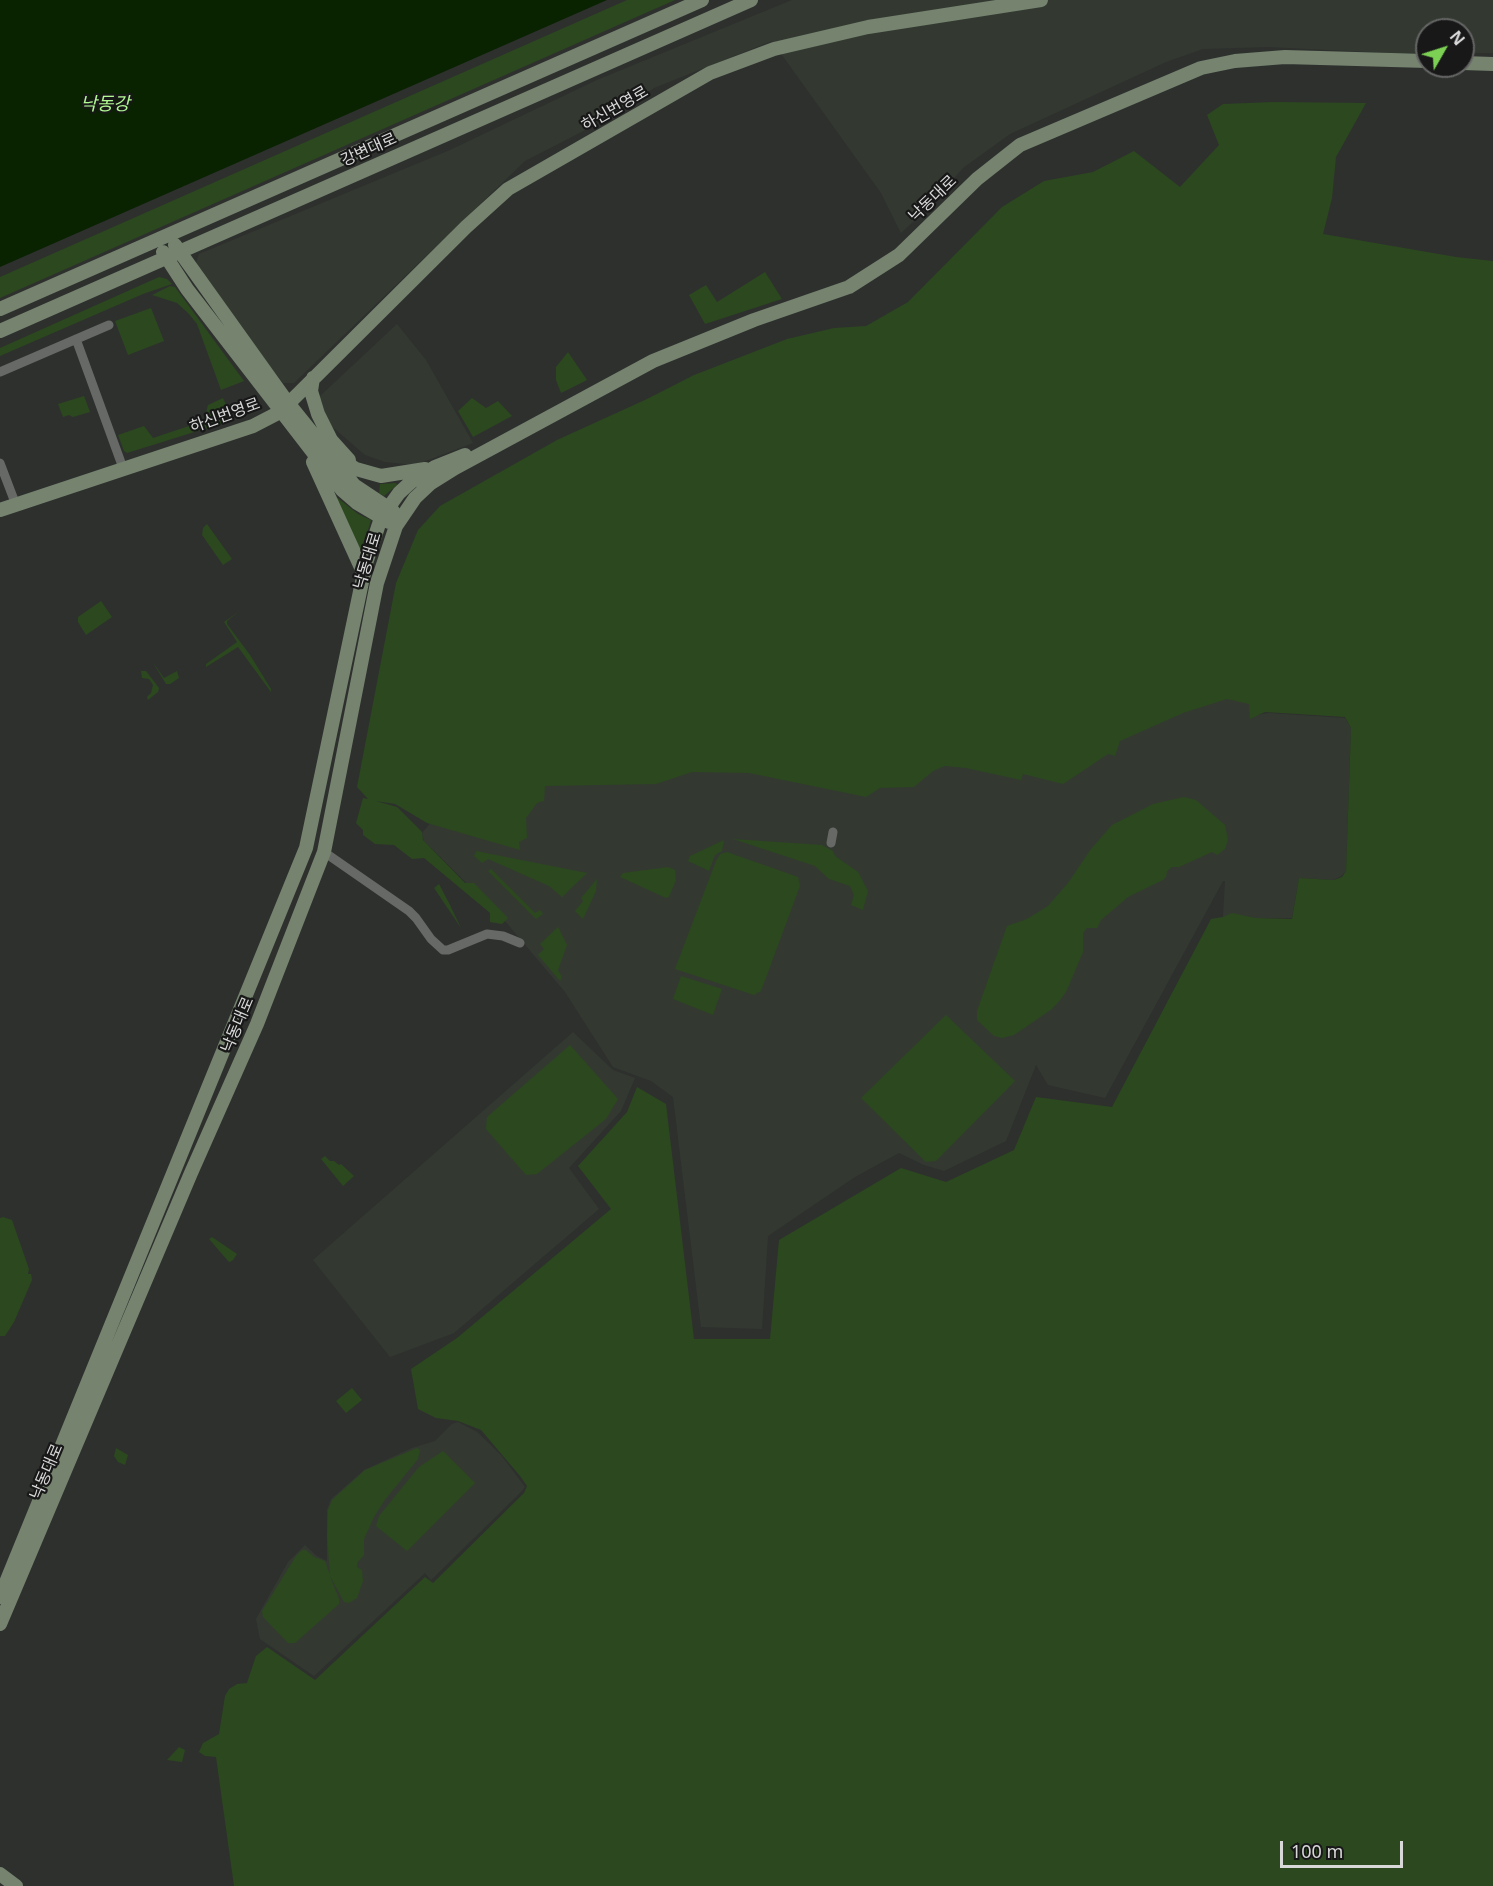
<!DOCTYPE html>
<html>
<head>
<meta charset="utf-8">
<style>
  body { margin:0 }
  #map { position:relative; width:1493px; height:1886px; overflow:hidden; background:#2e302e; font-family:"Noto Sans",sans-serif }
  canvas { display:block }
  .north { position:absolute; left:1415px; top:18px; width:60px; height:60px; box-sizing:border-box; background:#171817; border:2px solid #646564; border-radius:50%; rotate:51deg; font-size:16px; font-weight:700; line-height:24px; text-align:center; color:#d7d8d7 }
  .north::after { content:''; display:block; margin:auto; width:21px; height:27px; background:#7cd155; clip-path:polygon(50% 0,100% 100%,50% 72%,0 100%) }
  .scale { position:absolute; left:1280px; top:1841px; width:123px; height:27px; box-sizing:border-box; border:3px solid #d7d8d7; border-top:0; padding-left:8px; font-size:18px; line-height:21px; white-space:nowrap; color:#d7d8d7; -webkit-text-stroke:4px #171817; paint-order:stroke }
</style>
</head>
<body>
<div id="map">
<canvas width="1493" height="1886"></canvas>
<div class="north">N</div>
<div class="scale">100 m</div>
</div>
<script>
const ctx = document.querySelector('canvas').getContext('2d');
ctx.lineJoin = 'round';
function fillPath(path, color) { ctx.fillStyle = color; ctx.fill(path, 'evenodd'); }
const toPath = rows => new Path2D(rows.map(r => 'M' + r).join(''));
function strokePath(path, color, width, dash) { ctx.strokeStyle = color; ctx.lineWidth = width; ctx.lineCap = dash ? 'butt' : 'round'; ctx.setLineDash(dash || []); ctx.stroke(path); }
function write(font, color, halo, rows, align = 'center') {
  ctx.font = font + ' "Noto Sans","Noto Sans KR",sans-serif'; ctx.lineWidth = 4.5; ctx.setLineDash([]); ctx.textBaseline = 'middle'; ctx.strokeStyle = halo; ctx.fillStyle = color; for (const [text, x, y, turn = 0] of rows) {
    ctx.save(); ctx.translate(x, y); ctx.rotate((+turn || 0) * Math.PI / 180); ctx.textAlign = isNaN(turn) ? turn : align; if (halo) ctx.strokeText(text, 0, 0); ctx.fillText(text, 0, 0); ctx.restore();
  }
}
const built = toPath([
  [792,0,1493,0,1493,53,1463,53,1463,30,1427,30,1427,53,1391,53,1269,47,1203,49,1166,62,1010,134,963,168,927,209,901,233,881,193,772,41,654,88,597,124,525,161,294,383,283,383,206,284,196,263,199,254,450,150,597,80],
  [397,324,426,360,473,443,415,465,385,462,365,455,328,423,319,397],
  [1228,697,1250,702,1251,716,1269,713,1345,718,1351,728,1346,871,1341,876,1334,880,1299,878,1292,918,1260,918,1258,923,1223,917,1225,881,1223,881,1105,1098,1048,1085,1036,1065,1006,1141,944,1171,924,1165,899,1153,855,1177,768,1236,762,1329,701,1327,673,1097,651,1081,613,1067,565,992,505,921,424,841,422,833,461,788,1120,738,1185,710],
  [573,1032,613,1070,635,1078,621,1111,569,1168,599,1209,454,1333,390,1357,313,1260],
  [458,1422,477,1432,501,1455,525,1487,520,1493,431,1580,425,1573,314,1676,260,1639,256,1619,288,1562,305,1545,317,1556,327,1561,327,1510,331,1499,364,1470,412,1448,435,1441,452,1424]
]);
const green = toPath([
  [627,0,675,0,0,298,0,277],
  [1273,102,1366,103,1336,157,1332,198,1323,234,1456,257,1493,261,1493,1886,234,1886,216,1757,205,1756,199,1752,203,1743,219,1734,225,1696,229,1689,237,1684,247,1683,256,1656,267,1647,315,1680,425,1577,433,1583,524,1493,527,1486,520,1476,481,1430,458,1421,436,1418,418,1409,411,1369,457,1338,611,1209,578,1166,627,1112,637,1087,666,1104,694,1339,770,1339,779,1240,901,1168,946,1182,1014,1150,1036,1097,1112,1107,1211,919,1223,917,1232,913,1255,918,1292,919,1299,878,1334,880,1342,877,1346,871,1351,728,1345,717,1265,712,1250,719,1249,704,1227,699,1183,713,1120,741,1115,756,1108,754,1063,784,1023,774,1021,780,966,768,945,766,933,771,914,787,880,788,866,797,749,773,692,772,656,784,545,786,544,801,537,803,526,818,527,838,519,842,520,850,427,823,395,804,376,801,397,807,422,832,423,840,465,883,474,883,508,918,502,924,490,922,490,913,424,858,412,859,394,845,375,844,363,835,363,830,356,823,363,798,368,799,357,787,396,583,418,530,440,506,557,440,647,399,694,375,787,339,834,328,866,326,908,302,1002,207,1044,181,1093,172,1134,151,1180,187,1219,145,1207,115,1223,104],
  [765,272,782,299,705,324,689,295,706,285,717,302],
  [159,277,167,279,172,284,143,294,0,356,0,348],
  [170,286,175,287,244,381,221,390,197,324,189,314,177,303,152,295],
  [151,308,164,341,128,355,115,321],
  [568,352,587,380,561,393,556,380,556,367],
  [84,396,90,412,73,417,69,415,63,417,58,404],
  [223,398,233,420,127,453,124,451,118,435,144,426,153,438,204,421,208,405],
  [472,398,486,408,498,401,512,416,473,437,458,411],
  [396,483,397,485,384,496,379,493,380,484],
  [334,495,358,514,371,520,361,553],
  [207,524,232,559,223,565,202,535,203,528],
  [101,601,112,617,86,635,78,622,78,617],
  [241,610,227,621,227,624,250,655,271,689,271,692,238,647,206,667,206,664,237,642,224,622],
  [152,661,164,678,177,671,179,678,170,684,166,684],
  [141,671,146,671,159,688,158,692,148,700,147,697,151,693,153,685,149,679,142,678],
  [1184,797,1196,800,1225,825,1228,840,1225,849,1217,855,1212,852,1179,867,1172,867,1167,871,1166,877,1163,880,1128,897,1101,920,1097,928,1087,928,1083,933,1083,952,1067,990,1061,999,1052,1009,1014,1035,1002,1038,994,1036,977,1020,977,1011,1007,926,1027,919,1048,906,1068,883,1091,849,1112,825,1153,804],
  [733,839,822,845,833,851,835,856,858,872,868,891,863,910,851,905,854,895,850,886,829,879,815,866],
  [724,840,722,851,715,855,709,871,688,861,690,856],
  [476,851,486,853,587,873,562,897,549,886,488,859,482,863,474,856],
  [727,852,798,877,800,886,761,991,754,995,675,969,716,861,720,854],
  [668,867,675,870,676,880,669,897,666,898,620,877,623,873],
  [491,869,535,913,540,910,543,914,536,919,488,871],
  [597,879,596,891,583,919,575,911,583,901,581,898],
  [439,884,449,903,461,928,434,888],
  [558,927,567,945,558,970,562,977,560,981,538,955,544,949,540,944],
  [681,976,722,989,713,1015,673,999],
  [946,1015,1015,1081,936,1161,926,1162,861,1098],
  [570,1045,618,1099,606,1119,537,1174,526,1175,486,1129,487,1117],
  [325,1156,330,1161,334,1161,339,1165,341,1164,354,1176,343,1186,321,1159],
  [3,1217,12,1220,29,1269,28,1274,31,1274,32,1280,14,1322,5,1336,0,1336,0,1218],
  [212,1237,237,1254,233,1260,230,1262,228,1261,209,1239],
  [352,1388,362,1400,346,1413,336,1401],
  [116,1448,128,1455,125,1465,118,1462,114,1456],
  [417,1448,420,1450,418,1459,384,1501,374,1517,364,1539,364,1555,357,1563,357,1567,362,1570,363,1581,357,1598,349,1603,344,1602,330,1576,339,1599,339,1604,295,1643,288,1643,263,1617,262,1611,296,1556,302,1550,306,1550,314,1557,325,1561,330,1575,327,1536,328,1510,332,1500,365,1470],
  [443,1451,475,1483,407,1551,376,1526,379,1516,419,1467],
  [179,1747,185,1750,182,1762,167,1760]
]);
const water = toPath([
  [0,0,607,0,0,267]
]);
const street = toPath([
  [76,339,123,468],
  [0,372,109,325],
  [0,463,16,505],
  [831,843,833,832],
  [324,852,409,911,416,918,431,939,443,950,448,950,487,934,503,936,520,943]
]);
const secondary = toPath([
  [1463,63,1493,64],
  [175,245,288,403,354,485,393,511],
  [163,252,187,289,342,490,357,503,389,522],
  [0,309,702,0],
  [0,331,751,0],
  [313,378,311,391,318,414,331,440,349,460],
  [336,456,356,469,381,476,425,469],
  [313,462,364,574],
  [0,510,253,426,280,412,466,227,508,189,710,73,774,49,868,27,1041,0],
  [0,1597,306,848,366,563,381,518,399,493,411,482,435,467,465,455],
  [0,1624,191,1173,257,1024,324,852,377,583,396,526,415,498,431,483,455,468,653,361,754,320,849,287,899,255,977,179,1020,145,1201,68,1235,61,1285,57,1427,61],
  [0,1874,16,1886]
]);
const streetNames = [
  ["하신번영로",615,109,-30],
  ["강변대로",369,150,-24],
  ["낙동대로",933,199,-44],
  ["하신번영로",225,416,-20],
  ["낙동대로",368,561,-73],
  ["낙동대로",238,1025,-67],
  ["낙동대로",47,1472,-67]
];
const waterNames = [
  ["낙동강",105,105]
];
fillPath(built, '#333931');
fillPath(green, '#2c481f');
fillPath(water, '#092300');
strokePath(street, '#676966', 9);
strokePath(secondary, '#75836f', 14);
write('16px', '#d7d8d7', '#171817', streetNames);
write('italic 18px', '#b1f993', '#171817', waterNames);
</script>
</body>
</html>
